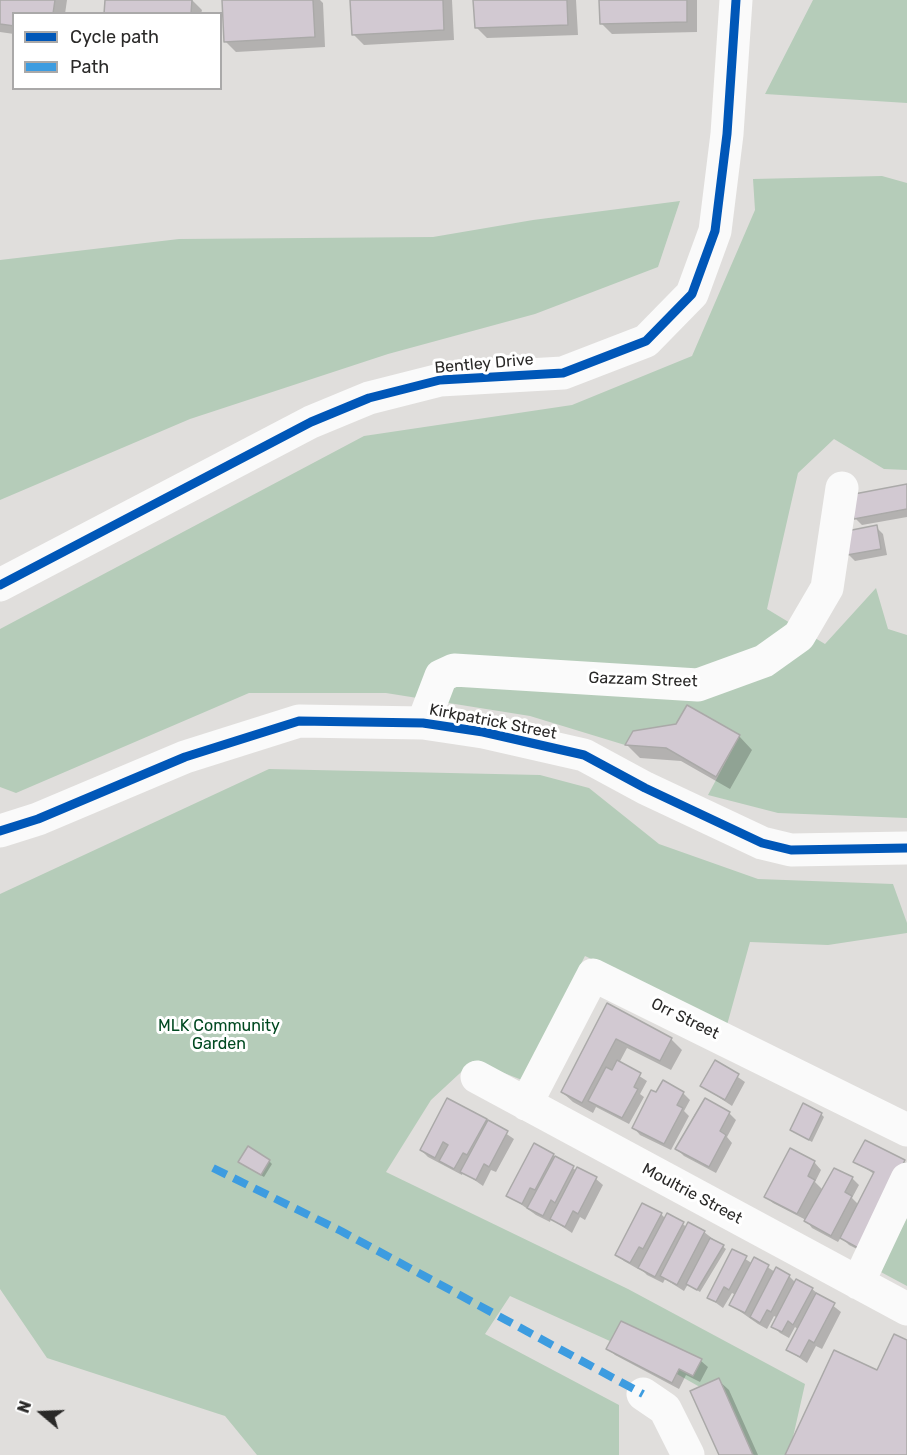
<!DOCTYPE html>
<html>
<head>
<meta charset="utf-8">
<style>
  body { margin:0 }
  #map { position:relative; width:907px; height:1455px; overflow:hidden; background:#e0dedc; font-family:Rubik,sans-serif }
  canvas { display:block }
  .legend { position:absolute; left:12px; top:12px; width:210px; height:78px; box-sizing:border-box; background:#fff; border:2px solid #aaa9a9; margin:0; padding:8px 10px; list-style:none; font-size:18px; color:#2a2928 }
  .legend li { display:flex; align-items:center; gap:12px; height:30px }
  .legend b { width:30px; border:2px solid #aaa9a9 }
  .north { position:absolute; left:12px; top:1383px; width:60px; height:60px; -webkit-text-stroke:4px #fff; paint-order:stroke; rotate:289deg; font-size:16px; font-weight:700; line-height:24px; text-align:center; color:#2a2928 }
  .north::after { content:''; display:block; margin:auto; width:21px; height:27px; background:#2a2928; clip-path:polygon(50% 0,100% 100%,50% 72%,0 100%) }
</style>
</head>
<body>
<div id="map">
<canvas width="907" height="1455"></canvas>
<ul class="legend">
<li><b style="height:8px;background:#0057b8"></b>Cycle path</li>
<li><b style="height:8px;background:#3d9ce0"></b>Path</li>
</ul>
<div class="north">N</div>
</div>
<script>
const ctx = document.querySelector('canvas').getContext('2d');
ctx.lineJoin = 'round';
function fillPath(path, color) { ctx.fillStyle = color; ctx.fill(path, 'evenodd'); }
const toPath = rows => new Path2D(rows.map(r => 'M' + r).join(''));
function strokePath(path, color, width, dash) { ctx.strokeStyle = color; ctx.lineWidth = width; ctx.lineCap = dash ? 'butt' : 'round'; ctx.setLineDash(dash || []); ctx.stroke(path); }
function write(font, color, halo, rows, align = 'center') {
  ctx.font = font + ' Rubik,sans-serif'; ctx.lineWidth = 6; ctx.setLineDash([]); ctx.textBaseline = 'middle'; ctx.strokeStyle = halo; ctx.fillStyle = color; for (const [text, x, y, turn = 0] of rows) {
    ctx.save(); ctx.translate(x, y); ctx.rotate((+turn || 0) * Math.PI / 180); ctx.textAlign = isNaN(turn) ? turn : align; if (halo) ctx.strokeText(text, 0, 0); ctx.fillText(text, 0, 0); ctx.restore();
  }
}
const green = toPath([
  [813,0,907,0,907,103,765,94],
  [882,176,907,183,907,470,884,469,834,439,798,473,767,609,825,644,876,588,888,629,907,635,907,818,778,813,708,795,740,735,687,705,676,724,633,731,625,745,530,716,386,693,249,693,16,793,0,787,0,629,364,436,572,405,692,356,755,210,753,179],
  [680,201,658,267,535,314,388,354,190,419,0,500,0,260,179,239,433,237,533,220],
  [269,769,540,775,589,788,659,844,758,879,893,884,907,923,907,933,828,945,750,942,727,1025,585,956,522,1080,473,1061,431,1100,386,1172,628,1289,805,1384,789,1455,743,1455,714,1395,652,1360,510,1296,485,1334,619,1405,619,1455,257,1455,225,1416,47,1358,0,1289,0,894],
  [907,1218,907,1286,879,1271]
]);
const shadow = toPath([
  [0,0,67,0,65,14,14,14,14,34,0,32],
  [106,0,192,0,202,10,201,14,105,14],
  [223,0,320,0,323,3,325,47,236,52,225,41],
  [352,0,452,0,454,40,364,45,353,34],
  [475,0,576,0,578,35,487,38,476,27],
  [601,0,697,0,697,32,612,34,601,23],
  [907,486,907,517,862,525,855,518],
  [876,527,883,534,887,555,855,561,848,554],
  [739,736,752,750,730,789,681,761,640,758,627,745],
  [608,1005,671,1039,682,1050,671,1070,627,1048,619,1063,647,1081,640,1094,644,1097,629,1124,596,1107,593,1113,573,1102,562,1092],
  [716,1062,745,1082,732,1106,702,1086],
  [683,1093,690,1100,684,1111,689,1116,671,1150,640,1135,634,1128],
  [729,1113,736,1120,727,1137,732,1143,716,1173,684,1156,677,1149,695,1114],
  [821,1114,824,1117,812,1142,791,1130],
  [486,1120,514,1139,496,1172,491,1170,483,1186,463,1172,462,1175,428,1157,421,1150],
  [791,1150,815,1163,821,1170,815,1182,822,1189,828,1179,852,1178,859,1185,852,1198,859,1205,874,1174,855,1161,904,1161,907,1164,867,1254,849,1245,841,1237,838,1242,812,1228,806,1220,773,1203,766,1196],
  [553,1155,577,1171,596,1179,603,1185,585,1220,580,1217,572,1233,551,1219,550,1222,536,1215,508,1195],
  [269,1161,272,1164,264,1177,243,1165],
  [661,1214,666,1219,668,1215,687,1227,704,1232,726,1249,700,1292,688,1284,684,1291,665,1279,663,1283,647,1275,639,1267,638,1269,624,1261,617,1255],
  [733,1251,753,1264,755,1259,775,1272,789,1276,796,1283,812,1289,841,1312,822,1349,816,1346,807,1363,788,1350,799,1330,795,1327,789,1338,780,1333,773,1326,778,1318,774,1316,767,1329,758,1324,731,1305,736,1295,732,1293,723,1308,708,1297],
  [608,1348,701,1361,708,1367,700,1382,686,1375,679,1389,615,1355],
  [718,1380,729,1390,758,1455,720,1455]
]);
const building = toPath([
  [0,0,55,0,53,14,14,14,14,26,0,24,0,0],
  [105,0,192,0,191,14,104,14,105,0],
  [222,0,313,0,315,37,224,42,222,0],
  [350,0,443,0,444,30,352,35,350,0],
  [473,0,567,0,568,25,475,28,473,0],
  [599,0,687,0,687,22,600,24,599,0],
  [907,484,907,509,854,519,849,495,907,484],
  [877,525,881,549,847,555,842,532,877,525],
  [687,705,740,735,716,777,666,748,625,745,633,731,676,724,687,705],
  [607,1003,672,1038,660,1061,616,1039,582,1103,561,1092,607,1003],
  [617,1060,641,1073,634,1087,638,1089,622,1118,588,1101,606,1067,612,1070,617,1060],
  [715,1060,739,1074,725,1100,700,1086,715,1060],
  [663,1080,684,1092,677,1105,683,1108,664,1144,632,1128,651,1090,656,1092,663,1080],
  [447,1098,487,1119,467,1155,463,1153,454,1169,439,1161,448,1145,443,1142,435,1158,420,1150,447,1098],
  [705,1098,730,1112,720,1131,726,1135,709,1167,675,1149,705,1098],
  [803,1103,822,1113,809,1140,790,1130,803,1103],
  [488,1120,508,1131,489,1167,484,1164,476,1180,460,1172,488,1120],
  [865,1140,905,1160,860,1249,840,1238,874,1172,853,1162,865,1140],
  [534,1143,554,1154,535,1190,530,1188,522,1204,506,1196,534,1143],
  [248,1146,270,1160,261,1175,238,1162,248,1146],
  [790,1148,815,1161,808,1176,815,1180,797,1214,764,1197,790,1148],
  [555,1156,574,1166,555,1203,551,1200,543,1216,527,1208,555,1156],
  [577,1167,597,1177,578,1214,573,1211,565,1227,550,1219,577,1167],
  [834,1168,853,1177,845,1192,852,1196,831,1236,804,1221,834,1168],
  [642,1203,662,1213,643,1249,639,1247,630,1263,615,1255,642,1203],
  [667,1213,684,1222,655,1277,638,1268,667,1213],
  [688,1222,705,1231,677,1285,660,1276,688,1222],
  [710,1238,724,1245,697,1290,686,1284,710,1238],
  [732,1249,747,1256,729,1290,724,1287,716,1302,707,1298,732,1249],
  [754,1257,769,1265,745,1313,729,1305,754,1257],
  [776,1267,790,1275,771,1312,767,1310,760,1323,750,1317,776,1267],
  [796,1279,813,1288,793,1325,788,1321,782,1332,771,1327,796,1279],
  [816,1293,835,1303,814,1343,809,1340,800,1357,786,1350,816,1293],
  [621,1321,702,1359,693,1376,679,1369,672,1383,606,1349,621,1321],
  [894,1334,907,1340,907,1455,785,1455,834,1350,877,1370,894,1334],
  [719,1378,753,1455,719,1455,690,1391,719,1378]
]);
const minor = toPath([
  [0,585,311,422,369,398,440,380,563,373,646,341,692,294,715,231,727,134,736,0],
  [423,723,441,676,454,670,698,685,764,661,799,636,827,588,842,488],
  [0,831,38,819,185,757,299,721,423,723,483,732,584,755,645,788,762,843,791,850,907,848],
  [477,1077,907,1309],
  [526,1104,593,975,907,1130],
  [858,1283,907,1179],
  [643,1394,665,1409,688,1455]
]);
const quiet = toPath([
  [213,1168,341,1231,643,1394]
]);
const cycleway = toPath([
  [0,585,311,422,369,398,440,380,563,373,646,341,692,294,715,231,727,134,736,0],
  [0,831,38,819,185,757,299,721,423,723,483,732,584,755,645,788,762,843,791,850,907,848]
]);
const streetNames = [
  ["Bentley Drive",484,364,-5],
  ["Gazzam Street",643,680,2],
  ["Kirkpatrick Street",493,722,11],
  ["Orr Street",685,1019,26],
  ["Moultrie Street",692,1194,28]
];
const parkNames = [
  ["MLK Community",219,1026],
  ["Garden",219,1044]
];
fillPath(green, '#b5ccb9');
fillPath(shadow, '#0003');
fillPath(building, '#d2c9d2');
strokePath(building, '#aaa9a8', 1.5);
strokePath(minor, '#fafafa', 33);
strokePath(quiet, '#3d9ce0', 8, [15, 8]);
strokePath(cycleway, '#0057b8', 9);
write('16px', '#2a2928', '#fff', streetNames);
write('16px', '#004921', '#fff', parkNames);
</script>
</body>
</html>
